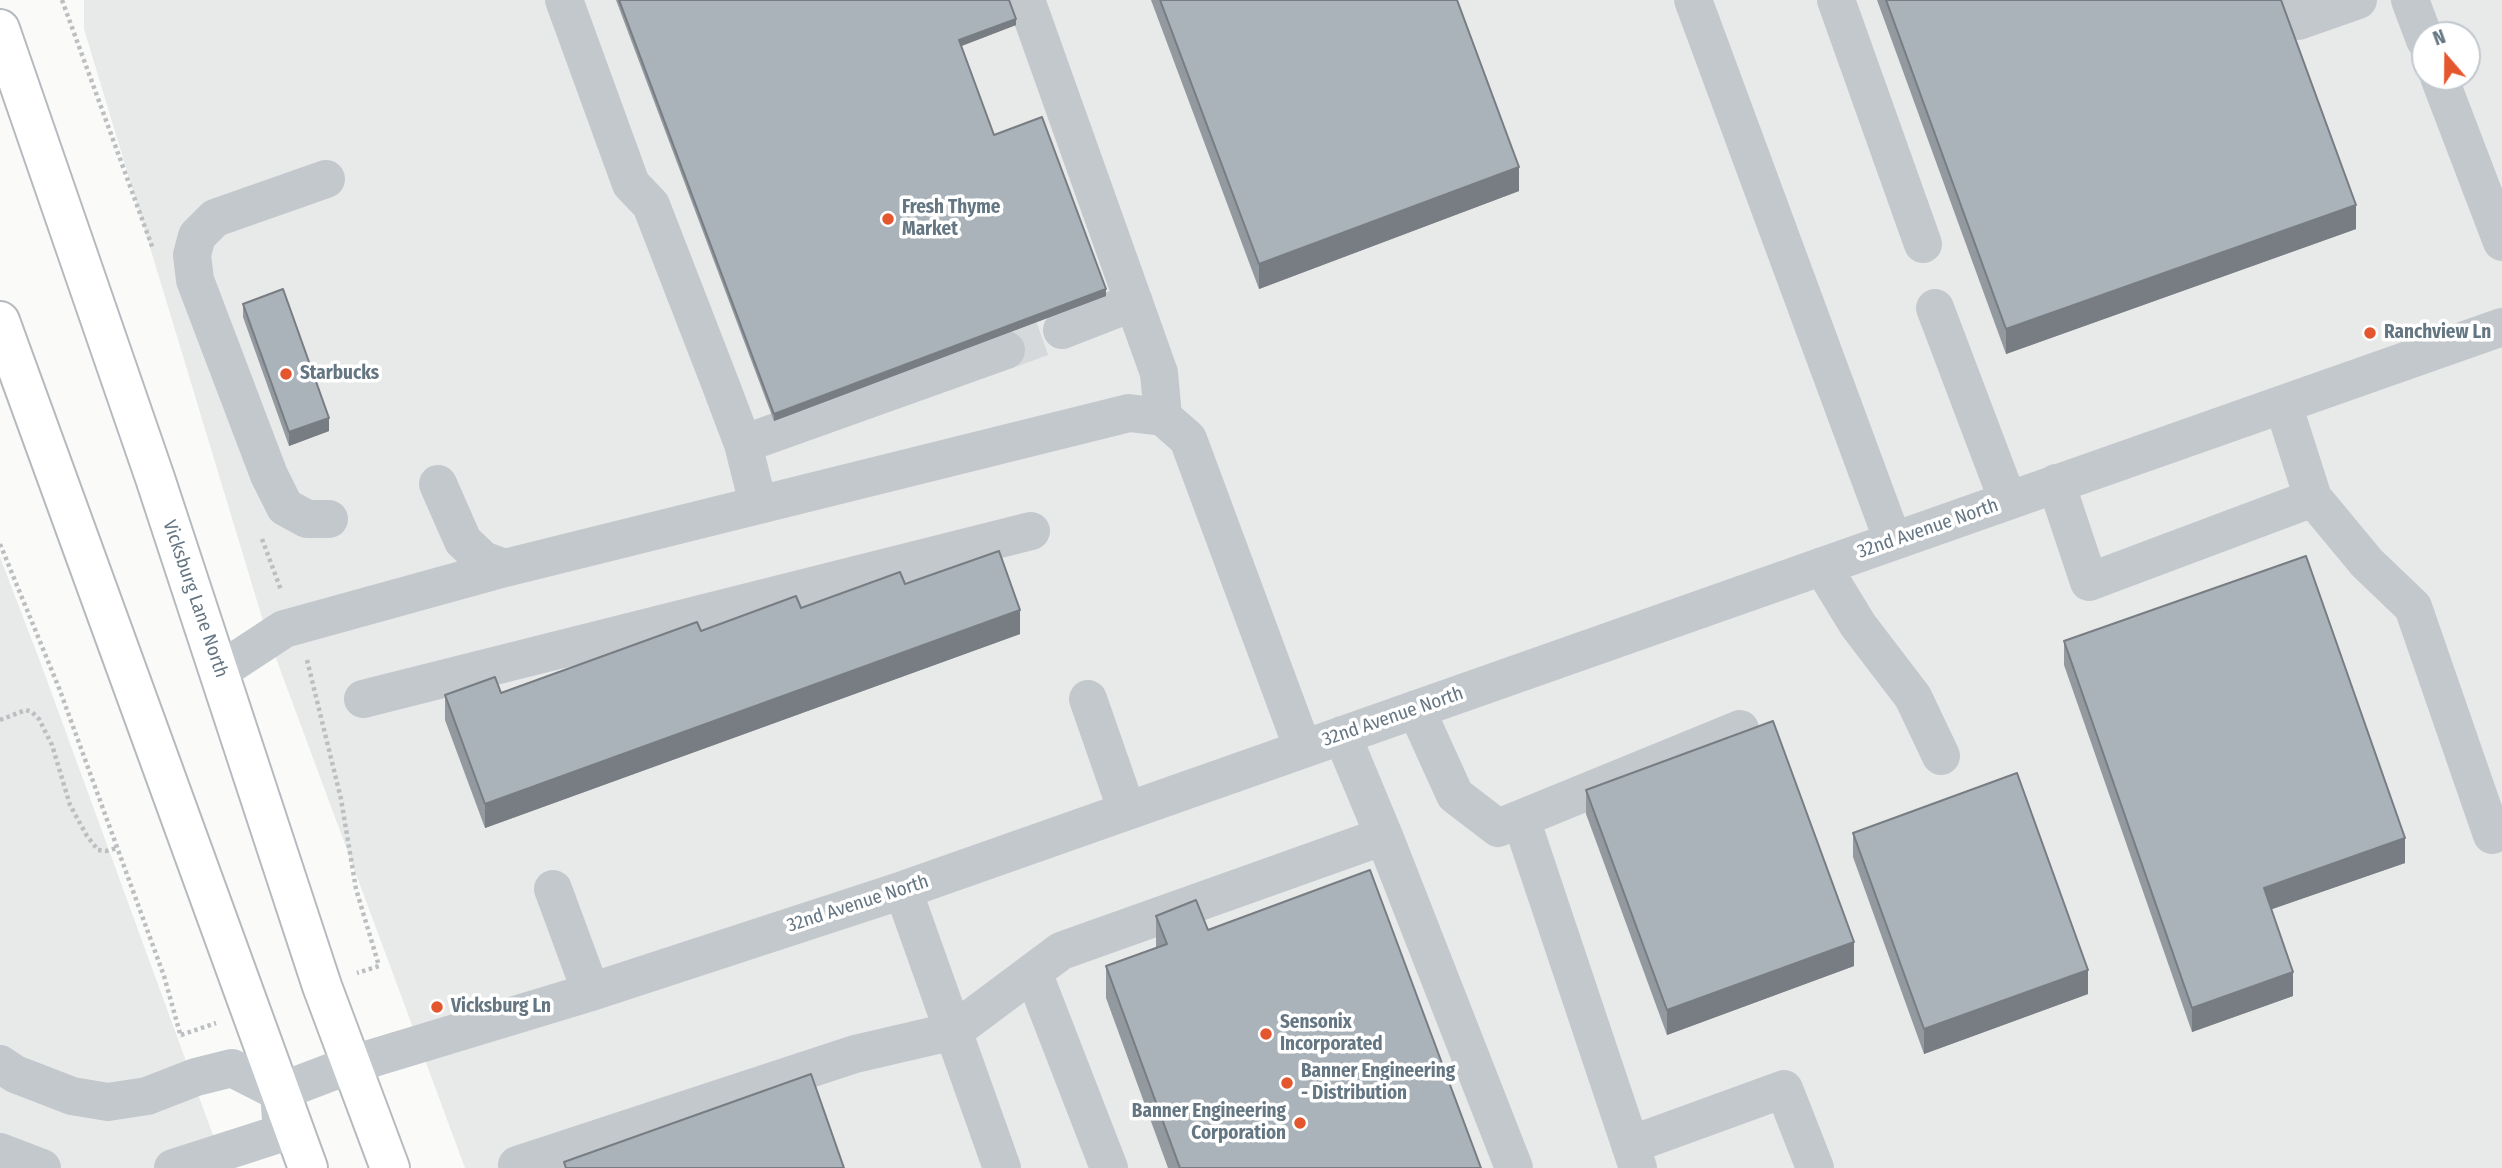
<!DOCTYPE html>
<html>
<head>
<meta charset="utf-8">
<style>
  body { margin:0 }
  #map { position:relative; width:2502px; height:1168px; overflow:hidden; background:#fafaf8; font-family:"Fira Sans Condensed",sans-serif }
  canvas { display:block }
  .north { position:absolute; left:2411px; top:21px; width:70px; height:70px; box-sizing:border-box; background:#fff; border:2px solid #c1c8cd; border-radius:50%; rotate:340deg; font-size:19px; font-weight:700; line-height:28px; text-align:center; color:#657683 }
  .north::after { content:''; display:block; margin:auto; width:24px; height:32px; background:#e4572e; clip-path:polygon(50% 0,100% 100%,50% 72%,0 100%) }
</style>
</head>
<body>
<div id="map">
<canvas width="2502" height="1168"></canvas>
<div class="north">N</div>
</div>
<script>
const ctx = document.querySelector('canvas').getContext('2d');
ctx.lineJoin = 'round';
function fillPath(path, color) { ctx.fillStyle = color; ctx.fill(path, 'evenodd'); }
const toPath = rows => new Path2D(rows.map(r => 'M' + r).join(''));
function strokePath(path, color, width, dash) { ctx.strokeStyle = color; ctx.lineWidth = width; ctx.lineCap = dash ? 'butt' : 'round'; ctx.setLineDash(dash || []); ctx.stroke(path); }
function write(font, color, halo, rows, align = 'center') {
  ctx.font = font + ' "Fira Sans Condensed",sans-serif'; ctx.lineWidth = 7; ctx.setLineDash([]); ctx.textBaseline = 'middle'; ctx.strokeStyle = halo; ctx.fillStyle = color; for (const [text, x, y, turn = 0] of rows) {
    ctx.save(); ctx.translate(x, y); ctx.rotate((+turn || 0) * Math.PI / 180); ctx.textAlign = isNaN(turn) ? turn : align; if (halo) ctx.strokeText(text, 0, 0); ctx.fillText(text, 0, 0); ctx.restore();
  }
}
const built = toPath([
  [84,0,2502,0,2502,1168,465,1168,267,634,84,29],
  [2425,35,2467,35,2467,77,2425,77],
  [0,557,41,664,225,1168,0,1168]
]);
const minorTunnel = toPath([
  [1006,350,1062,330]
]);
const path = toPath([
  [62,0,153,249],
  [262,539,281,590],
  [0,544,59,688,164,976,181,1037],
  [307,660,341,799,356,889,379,966,357,973],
  [0,720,26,710,32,712,39,719,52,745,70,805,87,836,98,850,106,851,117,848],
  [181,1035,216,1023]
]);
const minor = toPath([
  [564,0,631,184,651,205,720,383,743,444,758,504],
  [1026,0,1159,373,1163,417],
  [1693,0,1893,541],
  [1836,0,1923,244],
  [2285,0,2298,21,2358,0],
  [2410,0,2425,40],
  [2439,77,2502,242],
  [326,179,215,218,197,236,192,255,195,280,269,475,285,507,307,519,329,519],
  [1935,308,2008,501],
  [1062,330,1134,302],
  [2283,404,2313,498,2367,563,2413,607,2492,835],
  [743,444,1006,350],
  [2056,483,2089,582,2313,498],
  [438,484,463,541,483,560,505,568],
  [1822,566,1858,625,1913,697,1941,756],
  [220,671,284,629,295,626,505,568,1129,413,1163,417,1188,439,1303,749],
  [363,699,1031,531],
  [1088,699,1127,811],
  [1416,709,1455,795,1498,828,1740,729],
  [1521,819,1638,1168],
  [1384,836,1514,1168],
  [553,889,591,992],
  [903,890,1002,1168],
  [1033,972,1109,1168],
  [0,1064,15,1074,72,1096,108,1102,147,1096,196,1077,232,1068,279,1092],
  [279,1092,350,1065,591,992,903,890,2502,327],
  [1630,1145,1784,1089,1815,1168],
  [0,1152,42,1168],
  [173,1168,282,1133,279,1092],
  [518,1168,517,1165,855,1054,954,1031,1061,951,1384,836,1342,735]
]);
const major = toPath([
  [0,29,155,478,322,986,390,1168],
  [0,321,308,1168]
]);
const wall = toPath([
  [616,0,1009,0,1016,25,961,46,994,135,1106,296,774,421],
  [1151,0,1457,0,1519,191,1259,289],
  [1877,0,2281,0,2356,229,2006,354],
  [243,304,329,431,289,446,243,317],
  [905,584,1020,634,485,828,445,720,445,695,501,693,701,631],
  [2064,641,2405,863,2271,909,2293,996,2192,1032,2064,665],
  [1586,790,1854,966,1667,1035,1586,814],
  [1853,833,2088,994,1924,1054,1853,857],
  [1156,916,1208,930,1481,1168,1168,1168,1106,998,1106,966,1156,948]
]);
const shadedWall = toPath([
  [1016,19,1016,25,959,47,959,40],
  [1519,167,1519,191,1259,289,1259,264],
  [2356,205,2356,229,2006,354,2006,329],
  [1106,289,1106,296,774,421,774,414],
  [329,418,329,431,289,446,289,432],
  [1020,610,1020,634,485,828,485,804],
  [2405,838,2405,863,2264,912,2264,888],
  [1854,942,1854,966,1667,1035,1667,1010],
  [2088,970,2088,994,1924,1054,1924,1029],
  [2293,972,2293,996,2192,1032,2192,1008]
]);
const building = toPath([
  [619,0,1009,0,1016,19,959,40,994,135,1042,117,1106,289,774,414,619,0],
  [1160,0,1457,0,1519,167,1259,264,1160,0],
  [1886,0,2281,0,2356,205,2006,329,1886,0],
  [283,289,329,418,289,432,243,304,283,289],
  [999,551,1020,610,485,804,445,695,495,677,501,693,697,622,701,631,796,596,801,608,900,572,905,584,999,551],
  [2306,556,2405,838,2264,888,2293,972,2192,1008,2064,641,2306,556],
  [1773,721,1854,942,1667,1010,1586,790,1773,721],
  [2017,773,2088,970,1924,1029,1853,833,2017,773],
  [1370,870,1481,1168,1180,1168,1106,966,1167,944,1156,916,1196,900,1208,930,1370,870],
  [811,1074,844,1168,566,1168,564,1162,811,1074]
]);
const markers = [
  [888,219,7,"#e4572e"],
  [2370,333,7,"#e4572e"],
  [286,374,7,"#e4572e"],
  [437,1007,7,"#e4572e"],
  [1266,1034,7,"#e4572e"],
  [1287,1083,7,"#e4572e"],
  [1300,1123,7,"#e4572e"]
];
const poiNames = [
  ["Fresh Thyme",902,208],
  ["Market",902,230],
  ["Ranchview Ln",2384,333],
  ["Starbucks",300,374],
  ["Vicksburg Ln",451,1007],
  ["Sensonix",1280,1023],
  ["Incorporated",1280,1045],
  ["Banner Engineering",1301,1072],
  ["- Distribution",1301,1094],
  ["Banner Engineering",1286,1112,"right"],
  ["Corporation",1286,1134,"right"]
];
const streetNames = [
  ["32nd Avenue North",1928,529,-19],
  ["Vicksburg Lane North",195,599,71],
  ["32nd Avenue North",1393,717,-19],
  ["32nd Avenue North",858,904,-18]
];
fillPath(built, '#e8e9e9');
strokePath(minorTunnel, '#d5d9db', 38, [38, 19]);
strokePath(major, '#b5babe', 42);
strokePath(path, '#bbbfc2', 4.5, [3.5, 3.5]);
strokePath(minor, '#c3c8cc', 38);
strokePath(major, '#fff', 38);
fillPath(wall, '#929a9f');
fillPath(shadedWall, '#777d82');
fillPath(building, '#aab3b9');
strokePath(building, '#777d82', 2);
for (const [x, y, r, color] of markers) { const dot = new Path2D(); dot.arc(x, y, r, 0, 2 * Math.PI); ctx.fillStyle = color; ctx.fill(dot); strokePath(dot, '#fff', 2.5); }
write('bold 19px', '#657683', '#fff', poiNames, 'left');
write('19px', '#657683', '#fff', streetNames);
</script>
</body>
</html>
